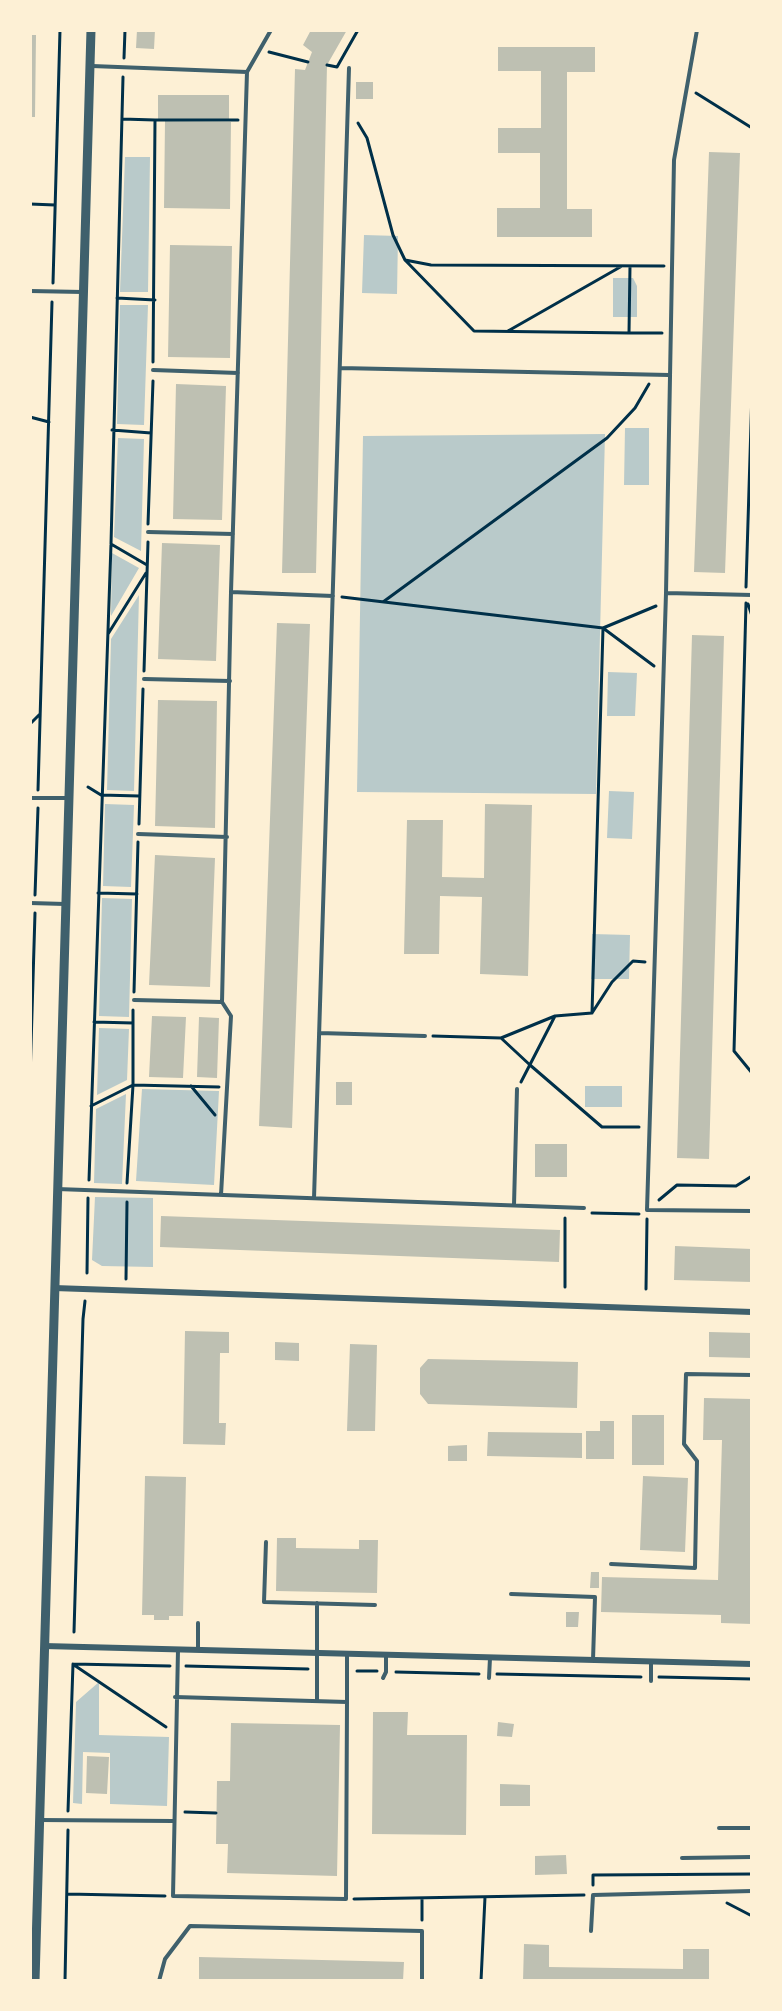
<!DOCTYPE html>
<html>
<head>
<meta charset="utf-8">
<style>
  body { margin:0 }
  #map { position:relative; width:782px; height:2011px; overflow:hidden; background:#fdf0d5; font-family:Mulish,sans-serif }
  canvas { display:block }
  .frame { position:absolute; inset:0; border:32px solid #fdf0d5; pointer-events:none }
</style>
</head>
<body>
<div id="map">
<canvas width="782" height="2011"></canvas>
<div class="frame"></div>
</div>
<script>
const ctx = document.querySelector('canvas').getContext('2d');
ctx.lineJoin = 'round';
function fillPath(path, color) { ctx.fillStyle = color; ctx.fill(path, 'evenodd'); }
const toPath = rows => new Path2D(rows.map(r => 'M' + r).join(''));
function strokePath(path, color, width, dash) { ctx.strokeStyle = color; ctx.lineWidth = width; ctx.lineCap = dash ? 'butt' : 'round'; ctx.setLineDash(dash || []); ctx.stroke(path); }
const green = toPath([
  [125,157,150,157,148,292,120,292],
  [364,235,398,236,397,294,362,293],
  [613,278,633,278,637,286,637,317,613,317],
  [120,305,148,305,144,425,117,424],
  [625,428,649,428,649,485,624,485],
  [605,434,596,794,357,792,363,436],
  [118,438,144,439,141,551,114,537],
  [112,553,139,568,111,616],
  [139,595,134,791,107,790,111,639],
  [608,672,637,673,635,716,607,716],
  [609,791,634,792,632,839,607,838],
  [105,804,134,805,131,887,103,886],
  [102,898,132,899,129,1017,99,1016],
  [592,934,630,935,629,979,591,979],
  [99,1028,129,1029,127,1080,97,1095],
  [585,1086,622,1086,622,1107,585,1107],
  [142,1089,219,1091,214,1185,136,1181],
  [126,1094,122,1184,94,1183,96,1109],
  [95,1197,153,1198,153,1267,102,1266,92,1260],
  [99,1682,99,1735,169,1737,167,1806,110,1804,110,1753,83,1752,82,1804,73,1803,76,1702]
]);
const building = toPath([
  [137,30,155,30,154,49,136,48],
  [311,30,347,30,327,65,316,573,282,573,295,69,305,70,312,52,303,45],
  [30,35,36,35,35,117,30,117],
  [498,47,595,47,595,72,567,72,567,209,592,209,592,237,497,237,497,208,540,208,540,153,498,153,498,128,541,128,541,71,498,71],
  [356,82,373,82,373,99,356,99],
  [158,95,229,95,229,119,158,119],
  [165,121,231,122,230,209,164,208],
  [709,152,740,153,725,573,694,572],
  [170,245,232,246,230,358,168,357],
  [176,384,226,386,222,520,173,519],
  [162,543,220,545,216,661,158,659],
  [277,623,310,624,292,1128,259,1126],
  [692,635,724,636,709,1159,677,1158],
  [158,700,217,701,215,828,155,826],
  [485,804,532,805,528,976,480,974,482,897,440,896,439,954,404,954,407,820,443,820,442,877,484,878],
  [155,855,215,858,210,987,149,985],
  [152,1016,186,1017,183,1078,149,1077],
  [199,1017,219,1018,217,1078,197,1077],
  [336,1082,352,1082,352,1105,336,1105],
  [535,1144,567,1144,567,1177,535,1177],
  [161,1216,560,1230,559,1262,160,1247],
  [675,1246,752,1249,752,1282,674,1280],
  [185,1331,229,1332,229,1353,220,1353,219,1423,226,1423,225,1445,183,1444],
  [709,1332,752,1333,752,1358,709,1357],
  [275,1342,299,1343,299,1361,275,1360],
  [350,1344,377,1345,375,1431,347,1431],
  [428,1359,578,1362,577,1408,428,1404,420,1394,420,1368],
  [704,1398,752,1399,752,1624,721,1623,721,1615,601,1612,602,1577,718,1580,722,1440,703,1440],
  [632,1415,664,1415,664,1465,632,1465],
  [600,1421,614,1421,614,1459,586,1459,586,1431,600,1431],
  [488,1432,582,1433,582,1458,487,1456],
  [467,1445,467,1461,448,1461,448,1446],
  [145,1476,186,1477,183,1616,169,1616,169,1620,154,1620,154,1615,142,1615],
  [643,1476,688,1478,685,1552,640,1550],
  [277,1538,296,1538,296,1548,359,1549,359,1540,378,1540,377,1593,276,1591],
  [591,1572,599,1572,599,1588,590,1588],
  [566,1612,579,1612,578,1627,566,1627],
  [373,1712,408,1712,407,1735,467,1735,466,1835,372,1834],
  [498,1722,514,1724,512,1737,497,1736],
  [231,1723,340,1725,337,1876,227,1873,228,1844,216,1844,217,1781,230,1781],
  [87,1756,109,1757,107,1794,86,1793],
  [500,1784,530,1785,530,1806,500,1806],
  [566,1855,567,1874,535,1875,535,1856],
  [524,1944,549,1945,549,1967,683,1969,683,1949,709,1949,709,1981,523,1981],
  [199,1957,404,1962,403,1981,199,1981]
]);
const path = toPath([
  [269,52,308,62],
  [124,58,125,30],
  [327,65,337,67,358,30],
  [696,93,752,128],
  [122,119,155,120,153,362],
  [155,120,238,120],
  [358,123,367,138,393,235,405,260],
  [30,204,55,205],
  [630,266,629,333,662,333],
  [53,283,60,30],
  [117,298,155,300],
  [508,331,622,266],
  [629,333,474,331,405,260,431,265,664,266],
  [30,417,49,422],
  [112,430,151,433],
  [148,524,153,381],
  [111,544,147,565],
  [746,587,752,391],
  [342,597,603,628,656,606],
  [383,602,607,438,635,408,649,384],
  [746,603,734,1051,752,1073],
  [748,604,752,616],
  [603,628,592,1013,612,982,633,961,645,962],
  [603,628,654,666],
  [108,634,146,573],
  [144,671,148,542],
  [30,724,40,714],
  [88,787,101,795,139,796],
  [38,790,52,302],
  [139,824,143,689],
  [98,893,137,894],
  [35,895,38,808],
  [134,992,138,842],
  [94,1022,133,1023],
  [433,1036,501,1038,555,1016,592,1013],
  [501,1038,530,1065,602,1127,639,1127],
  [30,1079,35,913],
  [521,1082,555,1016],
  [191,1086,215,1115],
  [91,1106,133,1085,219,1087],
  [89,1180,111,544,123,77],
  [127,1183,133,1085,133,1010],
  [659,1200,677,1185,736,1186,752,1176],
  [592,1213,639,1214],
  [87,1273,88,1198],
  [126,1279,127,1202],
  [565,1287,565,1218],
  [646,1289,647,1219],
  [74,1632,83,1319,85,1301],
  [73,1664,170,1666],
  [74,1665,166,1727],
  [186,1666,308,1669],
  [357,1671,377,1671],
  [396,1672,479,1674],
  [497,1674,641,1677],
  [659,1677,752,1679],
  [68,1811,73,1664],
  [185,1812,216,1813],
  [593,1885,593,1875,752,1874],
  [67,1894,165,1896],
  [422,1898,422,1920],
  [354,1899,584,1895],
  [727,1903,752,1916],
  [65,1981,68,1830],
  [481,1981,485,1897]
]);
const service = toPath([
  [697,30,674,160,666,593,647,1210,752,1211],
  [92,66,247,72],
  [30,291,83,292],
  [340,368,669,375],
  [153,370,238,373],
  [148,532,233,534],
  [231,592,333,596],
  [666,593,752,595],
  [144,679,230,681],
  [30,798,67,798],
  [138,834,227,837],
  [30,903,65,904],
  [134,1000,222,1002],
  [319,1033,425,1036],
  [57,1189,584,1208],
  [221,1195,231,1016,222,1002,231,592,247,72,271,30],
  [314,1198,349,68],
  [514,1205,517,1089],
  [266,1542,264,1602,375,1605],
  [611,1564,695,1568,697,1461,684,1444,686,1374,752,1375],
  [511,1594,595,1597,593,1660],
  [198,1623,198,1649],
  [178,1650,173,1896,346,1899,347,1702],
  [383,1678,386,1672,386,1655],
  [489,1678,490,1658],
  [651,1681,651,1662],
  [175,1697,347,1702,347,1654],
  [317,1701,317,1603],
  [40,1820,173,1821],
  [719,1828,752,1828],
  [682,1858,752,1857],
  [591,1931,593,1895,752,1891],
  [159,1981,165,1959,190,1926,422,1931,422,1981]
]);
const minor = toPath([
  [54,1288,752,1312],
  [44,1646,752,1664]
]);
const tertiary = toPath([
  [35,1981,91,30]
]);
fillPath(green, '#b9caca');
fillPath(building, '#bec0b2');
strokePath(path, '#003049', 3);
strokePath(service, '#3f606c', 4);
strokePath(minor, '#3f606c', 6);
strokePath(tertiary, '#3f606c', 9);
</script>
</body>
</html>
